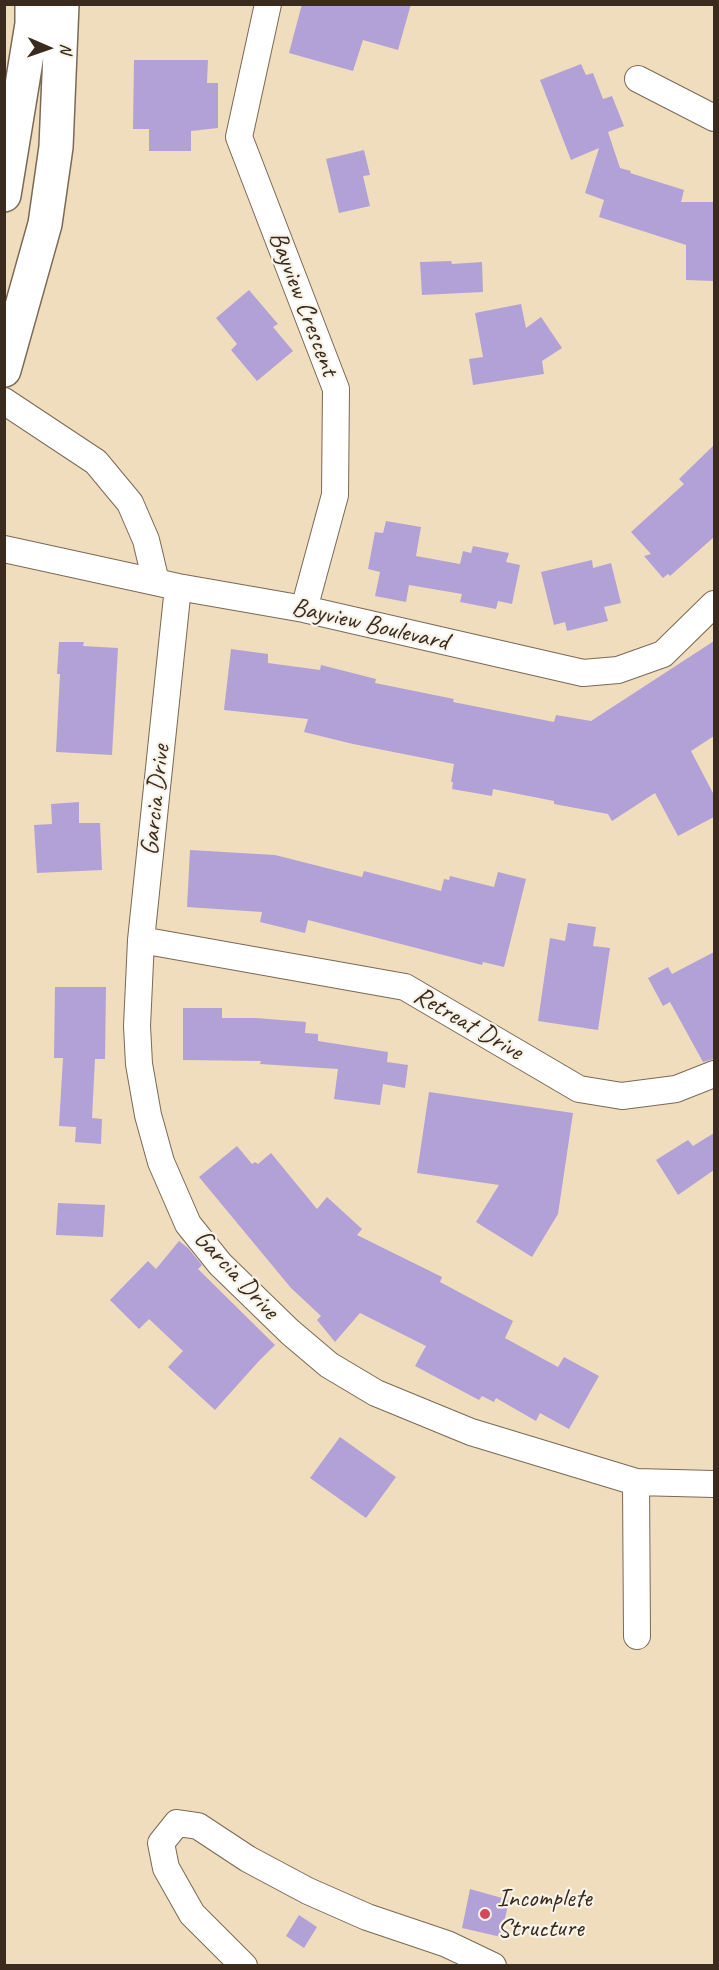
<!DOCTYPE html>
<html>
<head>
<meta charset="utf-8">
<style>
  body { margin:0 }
  #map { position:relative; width:719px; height:1970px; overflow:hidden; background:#f0ddbe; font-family:Caveat,sans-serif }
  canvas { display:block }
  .frame { position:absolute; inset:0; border:6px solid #3b2a1e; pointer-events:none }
  .north { position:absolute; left:18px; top:18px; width:60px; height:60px; -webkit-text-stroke:4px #f7f3e8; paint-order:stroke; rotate:92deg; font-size:16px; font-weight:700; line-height:24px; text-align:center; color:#3b2a1e }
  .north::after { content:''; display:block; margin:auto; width:21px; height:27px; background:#3b2a1e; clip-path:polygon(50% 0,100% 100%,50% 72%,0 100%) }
</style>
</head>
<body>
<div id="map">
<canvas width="719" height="1970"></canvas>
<div class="frame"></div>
<div class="north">N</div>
</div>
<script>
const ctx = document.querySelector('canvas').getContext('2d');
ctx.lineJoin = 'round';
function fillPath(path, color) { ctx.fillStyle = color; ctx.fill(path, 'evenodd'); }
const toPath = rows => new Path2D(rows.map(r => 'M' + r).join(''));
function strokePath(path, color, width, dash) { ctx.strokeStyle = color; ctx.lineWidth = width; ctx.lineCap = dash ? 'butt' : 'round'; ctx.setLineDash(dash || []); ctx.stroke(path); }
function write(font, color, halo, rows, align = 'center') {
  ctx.font = font + ' Caveat,sans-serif'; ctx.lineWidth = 4.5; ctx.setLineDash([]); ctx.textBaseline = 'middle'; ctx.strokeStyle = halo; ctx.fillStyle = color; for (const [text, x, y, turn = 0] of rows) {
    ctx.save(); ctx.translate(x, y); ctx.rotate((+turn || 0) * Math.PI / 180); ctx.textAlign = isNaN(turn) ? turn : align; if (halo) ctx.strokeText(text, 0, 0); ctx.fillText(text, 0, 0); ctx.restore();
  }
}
const building = toPath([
  [302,4,411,4,398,50,363,40,353,71,289,53],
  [134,60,208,60,207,83,218,83,218,128,191,131,191,151,149,151,149,129,133,129],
  [581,64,586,75,593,73,603,99,612,96,624,126,608,132,620,168,631,171,630,173,684,190,681,202,714,202,714,281,686,280,686,245,599,217,604,200,585,193,599,148,571,160,540,80],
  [364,150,370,175,363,176,370,206,339,213,326,159],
  [451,261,452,264,482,262,483,292,422,295,420,262],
  [249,290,278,324,273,327,293,351,257,381,231,350,237,344,216,318],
  [521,304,526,328,541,317,562,348,542,361,544,374,473,385,469,359,483,357,475,313],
  [714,445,714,537,670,576,668,574,663,578,644,556,651,554,631,532,684,484,679,479],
  [386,521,421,527,416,556,460,564,463,551,471,553,473,546,509,553,506,562,520,565,512,604,498,601,496,609,460,602,462,594,409,585,406,602,375,596,380,572,368,569,375,532,383,533],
  [592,560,593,568,611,563,621,603,604,607,608,621,567,631,565,622,554,625,541,572],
  [714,641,714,736,691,751,714,795,714,817,678,836,655,793,612,821,608,814,554,804,554,801,493,789,492,796,452,789,453,782,451,782,454,764,353,744,304,732,308,719,224,710,231,649,268,654,268,663,320,670,321,665,376,679,375,683,454,699,453,702,554,722,556,715,591,721],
  [59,642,84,642,83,646,118,648,112,755,56,752,60,674,57,674],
  [79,802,79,823,100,823,102,870,37,873,34,825,52,824,51,804],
  [190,850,275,855,362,877,364,871,441,891,444,879,449,880,450,876,494,887,498,872,526,879,504,967,483,962,482,965,308,920,305,933,260,922,262,912,187,907],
  [568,923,596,927,593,946,610,948,598,1030,538,1021,550,938,565,941],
  [714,952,714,1059,703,1062,670,1002,663,1006,648,978,668,967,672,974],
  [55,987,106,987,105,1059,95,1059,92,1118,102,1119,101,1144,75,1142,76,1127,59,1126,63,1058,54,1058],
  [183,1008,222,1008,222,1018,256,1018,306,1022,305,1033,318,1034,318,1041,388,1052,387,1062,408,1065,405,1088,383,1084,380,1105,334,1099,338,1069,260,1064,261,1061,183,1060],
  [429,1092,573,1113,558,1214,532,1257,476,1222,499,1185,417,1173],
  [714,1133,714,1170,678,1195,656,1160,688,1140,693,1146],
  [237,1146,252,1164,255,1162,258,1164,271,1153,317,1209,327,1197,362,1229,357,1235,442,1277,440,1282,513,1321,505,1338,558,1367,564,1357,599,1376,569,1429,540,1413,536,1421,496,1398,494,1402,482,1396,479,1400,415,1366,426,1346,360,1313,335,1342,317,1320,321,1316,291,1288,199,1177],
  [58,1203,105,1205,103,1237,56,1235],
  [179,1241,188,1248,202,1265,198,1269,275,1345,258,1362,215,1410,168,1367,183,1351,149,1319,139,1329,110,1300,148,1261,156,1269],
  [340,1437,396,1477,366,1518,310,1478],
  [470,1889,509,1900,501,1937,462,1928],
  [299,1915,317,1927,304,1948,286,1936]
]);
const minor = toPath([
  [268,4,239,137,336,389,335,495,304,609],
  [638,79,714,118],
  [4,401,96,462,130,503,146,540,156,582],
  [4,549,178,587,304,609,583,673,618,670,663,654,714,604],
  [178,587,141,940,137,1026,139,1064,148,1115,161,1162,188,1224,220,1264,290,1332,329,1365,376,1393,471,1432,636,1482,714,1484],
  [141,940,405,987,579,1089,622,1096,676,1089,714,1074],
  [636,1482,637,1636],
  [244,1966,192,1914,166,1868,161,1843,177,1823,198,1826,248,1859,308,1891,367,1917,447,1944,493,1966]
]);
const trunk = toPath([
  [4,195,32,24,32,4],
  [4,370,45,224,56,147,62,4]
]);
const markers = [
  [485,1914,6,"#d1495b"]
];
const streetNames = [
  ["Bayview Crescent",303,304,69],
  ["Bayview Boulevard",370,625,13],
  ["Garcia Drive",156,800,-84],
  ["Retreat Drive",468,1024,30],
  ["Garcia Drive",236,1275,47]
];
const poiNames = [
  ["Incomplete",497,1899],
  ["Structure",497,1929]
];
fillPath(building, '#b2a1d7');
strokePath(minor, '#7a6956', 28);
strokePath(trunk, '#7a6956', 36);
strokePath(minor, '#fff', 26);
strokePath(trunk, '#fff', 33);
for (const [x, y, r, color] of markers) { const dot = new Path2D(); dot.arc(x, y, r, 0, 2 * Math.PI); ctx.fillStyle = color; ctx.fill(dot); strokePath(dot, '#f7f3e8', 2); }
write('26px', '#3b2a1e', '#f7f3e8', streetNames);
write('26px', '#3b2a1e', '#f7f3e8', poiNames, 'left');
</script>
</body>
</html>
